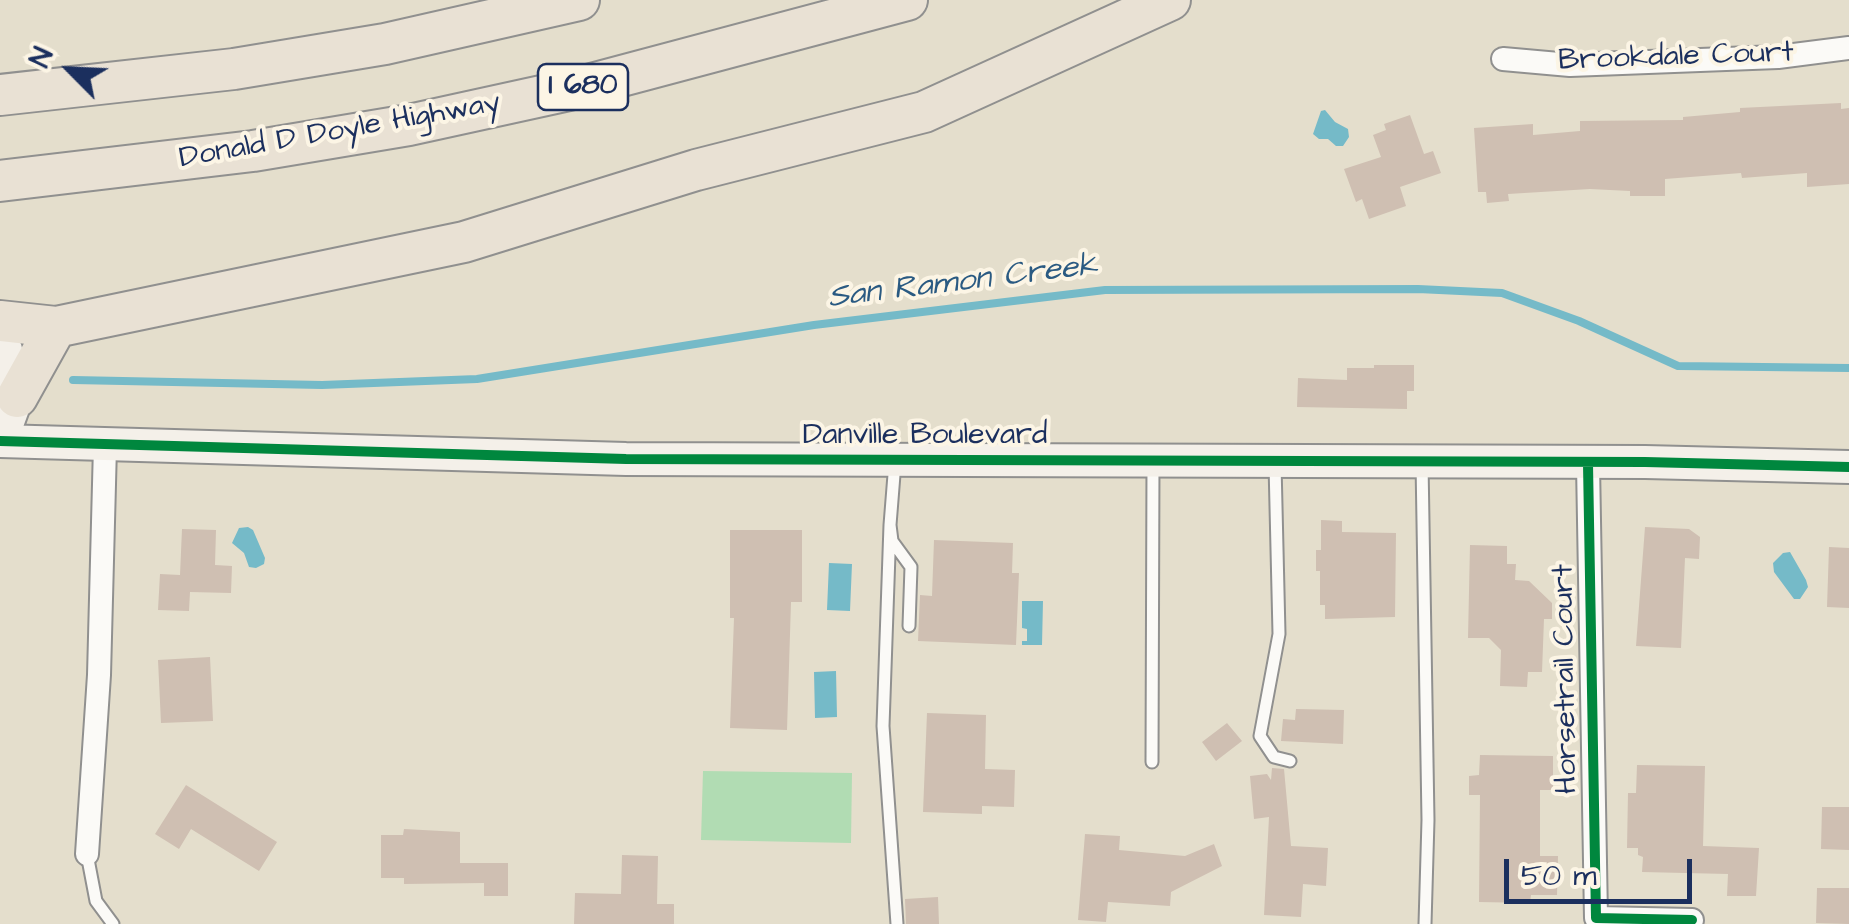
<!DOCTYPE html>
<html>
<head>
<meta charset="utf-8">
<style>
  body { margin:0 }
  #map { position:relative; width:1849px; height:924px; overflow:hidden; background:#e4decc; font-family:"Architects Daughter",sans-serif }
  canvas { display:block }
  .north { position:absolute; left:20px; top:20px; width:100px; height:100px; -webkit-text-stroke:8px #fcf5e5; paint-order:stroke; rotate:294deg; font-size:28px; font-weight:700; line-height:40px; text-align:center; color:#1b2f5e }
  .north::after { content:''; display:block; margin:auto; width:35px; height:45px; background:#1b2f5e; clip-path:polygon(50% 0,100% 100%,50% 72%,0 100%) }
  .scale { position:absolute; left:1504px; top:859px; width:188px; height:45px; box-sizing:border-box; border:5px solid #1b2f5e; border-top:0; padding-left:12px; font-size:30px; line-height:35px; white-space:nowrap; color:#1b2f5e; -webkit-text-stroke:8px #fcf5e5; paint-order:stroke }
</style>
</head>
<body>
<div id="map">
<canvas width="1849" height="924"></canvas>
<div class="north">N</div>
<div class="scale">50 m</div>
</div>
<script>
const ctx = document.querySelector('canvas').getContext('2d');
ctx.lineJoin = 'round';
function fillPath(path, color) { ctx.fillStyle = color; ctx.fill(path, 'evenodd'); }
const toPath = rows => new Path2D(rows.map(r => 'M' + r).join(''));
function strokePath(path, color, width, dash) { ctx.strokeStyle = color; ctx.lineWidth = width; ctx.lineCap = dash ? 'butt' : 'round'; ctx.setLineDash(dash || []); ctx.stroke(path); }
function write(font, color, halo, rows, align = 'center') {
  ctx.font = font + ' "Architects Daughter",sans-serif'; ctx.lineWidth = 8; ctx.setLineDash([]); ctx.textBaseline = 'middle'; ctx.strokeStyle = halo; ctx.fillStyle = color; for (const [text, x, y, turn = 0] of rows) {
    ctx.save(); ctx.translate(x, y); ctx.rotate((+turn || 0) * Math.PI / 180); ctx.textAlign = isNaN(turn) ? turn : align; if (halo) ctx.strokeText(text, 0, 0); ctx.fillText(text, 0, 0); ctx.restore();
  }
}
const green = toPath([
  [703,771,852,773,851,843,701,840]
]);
const water = toPath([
  [1325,110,1335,122,1348,129,1349,137,1343,146,1336,146,1328,139,1319,139,1313,134,1321,111],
  [248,527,253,530,265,558,264,564,256,568,249,567,244,553,232,543,239,528],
  [1790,552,1806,580,1808,587,1800,599,1794,599,1774,572,1773,563,1783,553],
  [829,563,852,564,850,611,827,610],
  [1022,601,1043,601,1042,645,1022,645,1022,641,1027,641,1027,629,1022,628],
  [836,671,837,717,815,718,814,672]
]);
const stream = toPath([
  [73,380,322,385,477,379,814,325,1105,290,1418,289,1502,293,1579,321,1678,366,1849,368]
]);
const building = toPath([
  [1841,103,1841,109,1849,108,1849,184,1807,187,1807,173,1742,178,1741,173,1665,179,1665,196,1630,196,1630,191,1590,189,1508,194,1509,201,1487,203,1486,192,1478,192,1474,128,1533,124,1533,135,1580,131,1580,121,1683,120,1683,117,1740,112,1740,108],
  [1410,115,1424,154,1433,151,1441,173,1400,187,1406,206,1369,219,1362,199,1356,202,1344,169,1381,157,1373,135,1386,130,1384,124],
  [1374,365,1414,365,1414,391,1407,391,1407,409,1297,407,1298,378,1347,380,1347,368,1374,368],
  [1321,520,1342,521,1342,532,1396,533,1395,617,1325,619,1325,605,1320,605,1320,571,1316,571,1316,550,1321,550],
  [1645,527,1689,529,1700,537,1699,559,1685,558,1681,648,1636,646],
  [182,529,216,530,215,565,232,566,231,593,190,592,189,611,158,610,160,574,180,575],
  [730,530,802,530,802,602,791,602,787,730,730,728,734,618,730,618],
  [934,540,1013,543,1012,573,1019,573,1016,645,918,641,920,595,932,596],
  [1470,545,1507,546,1507,564,1516,564,1515,580,1529,581,1552,603,1552,619,1544,619,1542,672,1528,672,1527,687,1500,686,1501,650,1489,638,1468,638],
  [1829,547,1849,548,1849,608,1827,607],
  [210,657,213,721,161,723,158,660],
  [1296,709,1344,710,1343,744,1281,741,1283,719,1295,720],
  [927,713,986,715,985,769,1015,770,1014,807,982,806,982,814,923,812],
  [1227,723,1242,741,1216,761,1202,742],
  [1480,755,1553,756,1553,790,1540,790,1540,856,1558,856,1557,895,1531,895,1530,903,1479,902,1480,795,1469,795,1469,776,1479,775],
  [1637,765,1705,766,1703,846,1759,848,1756,896,1727,896,1728,874,1642,872,1643,857,1638,855,1638,848,1627,848,1628,793,1636,793],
  [1272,768,1284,769,1291,846,1328,848,1326,886,1303,884,1301,917,1264,915,1269,817,1254,819,1250,776,1267,774,1271,780],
  [186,785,277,842,259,871,191,829,179,849,155,834],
  [1822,807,1849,807,1849,850,1821,849],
  [404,829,460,832,460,863,508,863,508,896,484,896,484,883,404,884,404,878,381,878,381,835,403,835],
  [1085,834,1120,836,1119,850,1185,856,1214,844,1222,866,1171,892,1170,906,1108,902,1106,922,1078,920],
  [622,855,658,856,657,904,674,904,674,924,574,924,575,893,621,894],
  [1817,888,1849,888,1849,924,1816,923],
  [938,897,939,924,906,924,905,899]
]);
const service = toPath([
  [895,462,890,525,892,541,911,567,909,626],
  [1422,463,1428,820,1425,924],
  [1275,464,1279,634,1260,736,1274,757,1290,761],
  [890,525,883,726,897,924],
  [1152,762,1153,463],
  [87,854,96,901,113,924]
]);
const minor = toPath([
  [1503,59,1570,65,1778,57,1849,48],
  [1588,464,1596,918,1692,920],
  [87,854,99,675,105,446]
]);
const secondary = toPath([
  [0,341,6,350,17,397,1,441],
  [0,441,626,459,1645,462,1849,467]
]);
const motorway = toPath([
  [0,95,234,69,385,44,579,0],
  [0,181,253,151,409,125,569,90,907,0],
  [0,321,56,327,464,242,696,170,924,112,1170,0],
  [17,397,56,327]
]);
const cycleway = toPath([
  [0,441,626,459,1645,462,1849,467],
  [1588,464,1596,918,1692,920]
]);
const shields = [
  [583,87,90]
];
const shieldNames = [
  ["I 680",583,87]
];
const streetNames = [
  ["Brookdale Court",1676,58,-2],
  ["Donald D Doyle Highway",340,132,-10],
  ["Danville Boulevard",925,437],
  ["Horsetrail Court",1567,679,-91]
];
const waterNames = [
  ["San Ramon Creek",963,283,-7]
];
fillPath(green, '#b1dcb3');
fillPath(water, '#75bac8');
strokePath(stream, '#75bac8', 8);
fillPath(building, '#cfbfb2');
strokePath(service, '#90908f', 15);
strokePath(minor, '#90908f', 26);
strokePath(secondary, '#90908f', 36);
strokePath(motorway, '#90908f', 44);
strokePath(service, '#fbfaf7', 11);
strokePath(minor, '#fbfaf7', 22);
strokePath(secondary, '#f4f0e9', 32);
strokePath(motorway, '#e9e1d4', 40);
strokePath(cycleway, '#00873e', 10);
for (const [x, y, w] of shields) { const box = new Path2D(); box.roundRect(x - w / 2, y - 23, w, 46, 8); ctx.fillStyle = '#fcf5e5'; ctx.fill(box); strokePath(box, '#1b2f5e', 2.5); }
write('bold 28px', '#1b2f5e', null, shieldNames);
write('30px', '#1b2f5e', '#fcf5e5', streetNames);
write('italic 32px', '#2a5a82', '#fcf5e5', waterNames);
</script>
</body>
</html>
